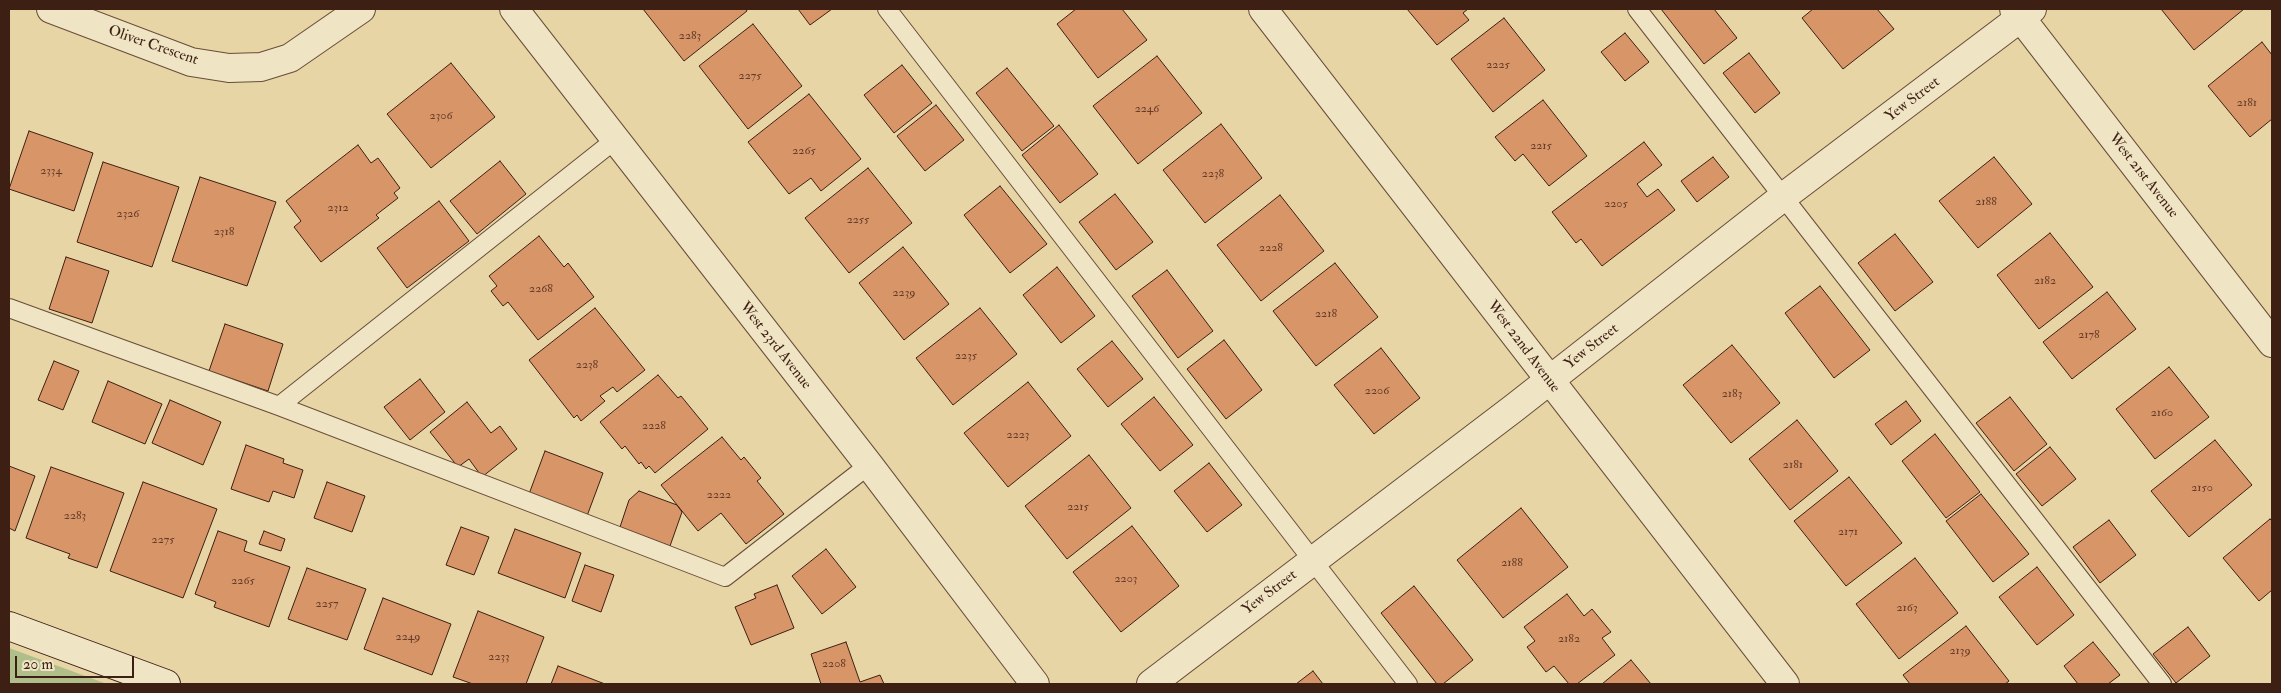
<!DOCTYPE html>
<html>
<head>
<meta charset="utf-8">
<style>
  body { margin:0 }
  #map { position:relative; width:2281px; height:693px; overflow:hidden; background:#e7d5a5; font-family:"IM FELL Double Pica",serif }
  canvas { display:block }
  .frame { position:absolute; inset:0; border:10px solid #3e1f13; pointer-events:none }
  .scale { position:absolute; left:15px; top:656px; width:119px; height:22px; box-sizing:border-box; border:2px solid #3e1f13; border-top:0; padding-left:6px; font-size:15px; line-height:18px; white-space:nowrap; color:#3e1f13; -webkit-text-stroke:4px #efe4c4; paint-order:stroke }
</style>
</head>
<body>
<div id="map">
<canvas width="2281" height="693"></canvas>
<div class="frame"></div>
<div class="scale">20 m</div>
</div>
<script>
const ctx = document.querySelector('canvas').getContext('2d');
ctx.lineJoin = 'round';
function fillPath(path, color) { ctx.fillStyle = color; ctx.fill(path, 'evenodd'); }
const toPath = rows => new Path2D(rows.map(r => 'M' + r).join(''));
function strokePath(path, color, width, dash) { ctx.strokeStyle = color; ctx.lineWidth = width; ctx.lineCap = dash ? 'butt' : 'round'; ctx.setLineDash(dash || []); ctx.stroke(path); }
function write(font, color, halo, rows, align = 'center') {
  ctx.font = font + ' "IM FELL Double Pica",serif'; ctx.lineWidth = 4; ctx.setLineDash([]); ctx.textBaseline = 'middle'; ctx.strokeStyle = halo; ctx.fillStyle = color; for (const [text, x, y, turn = 0] of rows) {
    ctx.save(); ctx.translate(x, y); ctx.rotate((+turn || 0) * Math.PI / 180); ctx.textAlign = isNaN(turn) ? turn : align; if (halo) ctx.strokeText(text, 0, 0); ctx.fillText(text, 0, 0); ctx.restore();
  }
}
const green = toPath([
  [9,648,107,684,9,684]
]);
const building = toPath([
  [643,9,746,9,747,11,684,61,643,9],
  [798,9,832,9,810,25,798,9],
  [1076,9,1122,9,1147,40,1098,78,1057,24,1076,9],
  [1407,9,1468,9,1463,13,1469,20,1437,45,1407,9],
  [1661,9,1714,9,1737,38,1704,64,1661,9],
  [1813,9,1877,9,1894,29,1843,69,1802,18,1813,9],
  [2161,9,2244,9,2194,50,2161,9],
  [1504,18,1545,70,1493,112,1451,59,1504,18],
  [753,24,802,86,748,129,699,66,753,24],
  [1625,33,1649,62,1625,81,1601,52,1625,33],
  [2262,42,2272,55,2272,119,2250,137,2208,86,2262,42],
  [1749,53,1780,93,1755,113,1723,73,1749,53],
  [1157,56,1202,113,1138,164,1093,106,1157,56],
  [451,63,495,117,431,168,387,114,451,63],
  [902,65,932,103,894,133,864,95,902,65],
  [1007,68,1054,126,1022,151,976,93,1007,68],
  [809,94,861,159,821,191,811,178,789,194,748,142,809,94],
  [1543,100,1587,156,1549,186,1523,154,1515,161,1495,137,1543,100],
  [936,105,964,140,925,171,897,136,936,105],
  [1221,124,1262,178,1205,223,1163,170,1221,124],
  [1059,125,1098,174,1060,203,1022,155,1059,125],
  [29,131,93,153,74,211,9,189,29,131],
  [1644,142,1662,165,1637,184,1647,197,1658,189,1675,210,1602,266,1581,239,1576,243,1552,212,1644,142],
  [358,145,371,163,378,158,400,188,394,193,398,198,376,215,379,218,321,262,294,227,301,221,286,201,358,145],
  [1713,157,1729,177,1697,202,1681,181,1713,157],
  [1994,157,2032,204,1978,248,1939,201,1994,157],
  [500,161,526,194,477,234,450,201,500,161],
  [103,162,179,187,152,267,77,242,103,162],
  [868,168,912,223,849,273,805,218,868,168],
  [200,177,276,202,247,286,172,261,200,177],
  [1000,186,1047,244,1010,273,964,215,1000,186],
  [1115,194,1153,242,1116,270,1079,222,1115,194],
  [1280,195,1324,251,1261,301,1217,245,1280,195],
  [439,201,469,241,407,288,377,248,439,201],
  [2050,233,2093,287,2039,329,1997,275,2050,233],
  [1895,234,1933,282,1895,311,1858,263,1895,234],
  [539,236,564,267,568,263,594,297,538,340,508,302,503,306,491,291,497,286,489,276,539,236],
  [903,247,949,304,904,340,859,283,903,247],
  [66,257,109,271,92,323,49,309,66,257],
  [1335,263,1378,317,1316,366,1273,311,1335,263],
  [1057,267,1095,316,1061,343,1023,295,1057,267],
  [1167,270,1213,331,1178,358,1132,296,1167,270],
  [1820,286,1870,350,1834,378,1785,313,1820,286],
  [2107,292,2136,329,2072,379,2043,342,2107,292],
  [595,308,645,370,617,392,613,387,600,396,605,401,581,421,577,415,574,418,529,360,595,308],
  [980,308,1017,354,953,405,916,358,980,308],
  [225,324,283,344,268,391,209,371,225,324],
  [1224,340,1262,390,1226,419,1187,369,1224,340],
  [1112,341,1143,379,1108,407,1077,369,1112,341],
  [1732,345,1780,403,1731,443,1683,385,1732,345],
  [1381,348,1420,398,1374,434,1334,385,1381,348],
  [54,361,79,371,63,410,38,400,54,361],
  [2169,367,2209,417,2155,459,2116,409,2169,367],
  [658,375,678,398,681,396,708,429,655,473,649,466,646,469,641,462,639,464,625,446,622,449,600,422,658,375],
  [420,379,445,412,410,440,384,407,420,379],
  [108,381,162,404,145,444,92,422,108,381],
  [1028,382,1071,436,1008,487,964,433,1028,382],
  [1154,397,1193,445,1160,471,1121,424,1154,397],
  [2010,397,2047,444,2014,471,1976,423,2010,397],
  [170,400,221,422,203,465,152,443,170,400],
  [1906,401,1921,421,1891,445,1875,424,1906,401],
  [467,402,491,433,500,426,517,449,482,477,469,459,458,467,430,432,467,402],
  [1797,420,1838,471,1790,510,1749,459,1797,420],
  [1935,434,1980,492,1946,518,1902,461,1935,434],
  [722,437,741,460,744,457,761,478,757,481,784,514,746,544,721,513,698,531,661,485,722,437],
  [2215,440,2252,485,2189,537,2151,491,2215,440],
  [246,445,284,459,283,463,303,470,294,498,273,491,269,502,231,489,246,445],
  [2050,447,2076,479,2042,506,2016,474,2050,447],
  [545,451,603,473,587,516,529,494,545,451],
  [1089,455,1131,508,1067,559,1025,506,1089,455],
  [1209,463,1242,505,1207,532,1174,491,1209,463],
  [9,466,35,476,15,531,9,528,9,466],
  [51,467,124,493,97,568,68,558,70,554,26,538,51,467],
  [1849,477,1902,543,1846,586,1794,521,1849,477],
  [143,482,217,509,183,598,110,571,143,482],
  [327,482,365,496,352,532,314,518,327,482],
  [639,491,677,505,682,512,670,546,620,527,629,500,639,491],
  [1981,494,2029,554,1993,582,1946,521,1981,494],
  [1521,508,1568,567,1503,618,1457,560,1521,508],
  [2270,519,2272,521,2272,590,2259,601,2223,558,2270,519],
  [2109,520,2136,555,2100,583,2073,547,2109,520],
  [1132,526,1179,586,1121,632,1073,572,1132,526],
  [461,527,489,537,474,575,446,565,461,527],
  [515,529,581,553,565,598,498,573,515,529],
  [218,531,247,541,244,551,290,567,269,627,214,607,216,602,195,594,218,531],
  [264,531,285,539,281,551,259,544,264,531],
  [826,549,856,587,822,614,792,576,826,549],
  [1915,558,1958,613,1899,659,1856,604,1915,558],
  [585,565,614,575,601,612,572,601,585,565],
  [2037,567,2074,615,2037,645,1999,597,2037,567],
  [307,568,366,589,347,640,288,619,307,568],
  [777,585,794,628,751,645,735,607,756,598,754,594,777,585],
  [1414,586,1473,660,1443,684,1437,684,1381,613,1414,586],
  [1567,594,1584,616,1592,609,1611,632,1602,638,1615,655,1577,684,1569,684,1554,666,1546,672,1527,647,1535,641,1524,627,1567,594],
  [383,598,451,624,432,675,364,649,383,598],
  [478,611,544,637,526,684,473,684,453,677,478,611],
  [1966,626,2009,681,2005,684,1910,684,1903,675,1966,626],
  [2188,627,2210,656,2176,683,2153,654,2188,627],
  [846,642,860,682,880,675,884,684,821,684,811,654,846,642],
  [2093,642,2120,675,2108,684,2078,684,2064,666,2093,642],
  [1631,660,1651,684,1602,684,1631,660],
  [558,666,605,684,551,684,558,666],
  [1313,671,1323,684,1296,684,1313,671]
]);
const service = toPath([
  [887,9,1408,684],
  [1637,9,2162,684],
  [9,308,279,406,725,577,869,465],
  [279,406,615,140]
]);
const minor = toPath([
  [51,9,191,62,229,68,261,67,290,58,361,9],
  [514,9,869,465,1035,684],
  [1263,9,1785,684],
  [2014,9,2272,343],
  [1151,684,1514,408,1783,197,2032,9]
]);
const secondary = toPath([
  [9,626,166,684]
]);
const numberNames = [
  ["2283",690,36],
  ["2225",1498,65],
  ["2275",750,76],
  ["2181",2247,103],
  ["2246",1147,109],
  ["2306",441,116],
  ["2215",1541,146],
  ["2265",804,151],
  ["2334",51,171],
  ["2238",1213,174],
  ["2188",1986,202],
  ["2205",1616,204],
  ["2312",338,208],
  ["2326",128,214],
  ["2255",858,220],
  ["2318",224,232],
  ["2228",1271,248],
  ["2182",2045,281],
  ["2268",541,289],
  ["2239",904,293],
  ["2218",1326,314],
  ["2178",2089,335],
  ["2235",966,356],
  ["2238",587,365],
  ["2206",1377,391],
  ["2183",1732,394],
  ["2160",2162,413],
  ["2228",654,426],
  ["2223",1018,435],
  ["2181",1793,465],
  ["2150",2202,488],
  ["2222",719,495],
  ["2215",1078,507],
  ["2283",75,516],
  ["2171",1848,532],
  ["2275",163,540],
  ["2188",1512,563],
  ["2203",1126,579],
  ["2265",243,581],
  ["2257",327,604],
  ["2163",1907,608],
  ["2249",408,637],
  ["2182",1569,639],
  ["2139",1960,651],
  ["2233",499,657],
  ["2208",834,664]
];
const streetNames = [
  ["Oliver Crescent",153,46,19],
  ["Yew Street",1913,100,-37],
  ["West 21st Avenue",2143,176,52],
  ["West 23rd Avenue",775,346,52],
  ["West 22nd Avenue",1523,347,53],
  ["Yew Street",1592,347,-38],
  ["Yew Street",1270,593,-37]
];
fillPath(green, '#b0be8a');
fillPath(building, '#d89568');
strokePath(building, '#3e1f13', 1);
strokePath(service, '#684c38', 20);
strokePath(minor, '#684c38', 30);
strokePath(secondary, '#3e1f13', 30);
strokePath(service, '#efe4c4', 18);
strokePath(minor, '#efe4c4', 28);
strokePath(secondary, '#efe4c4', 28);
write('12px', '#643c28', null, numberNames);
write('15px', '#3e1f13', '#efe4c4', streetNames);
</script>
</body>
</html>
